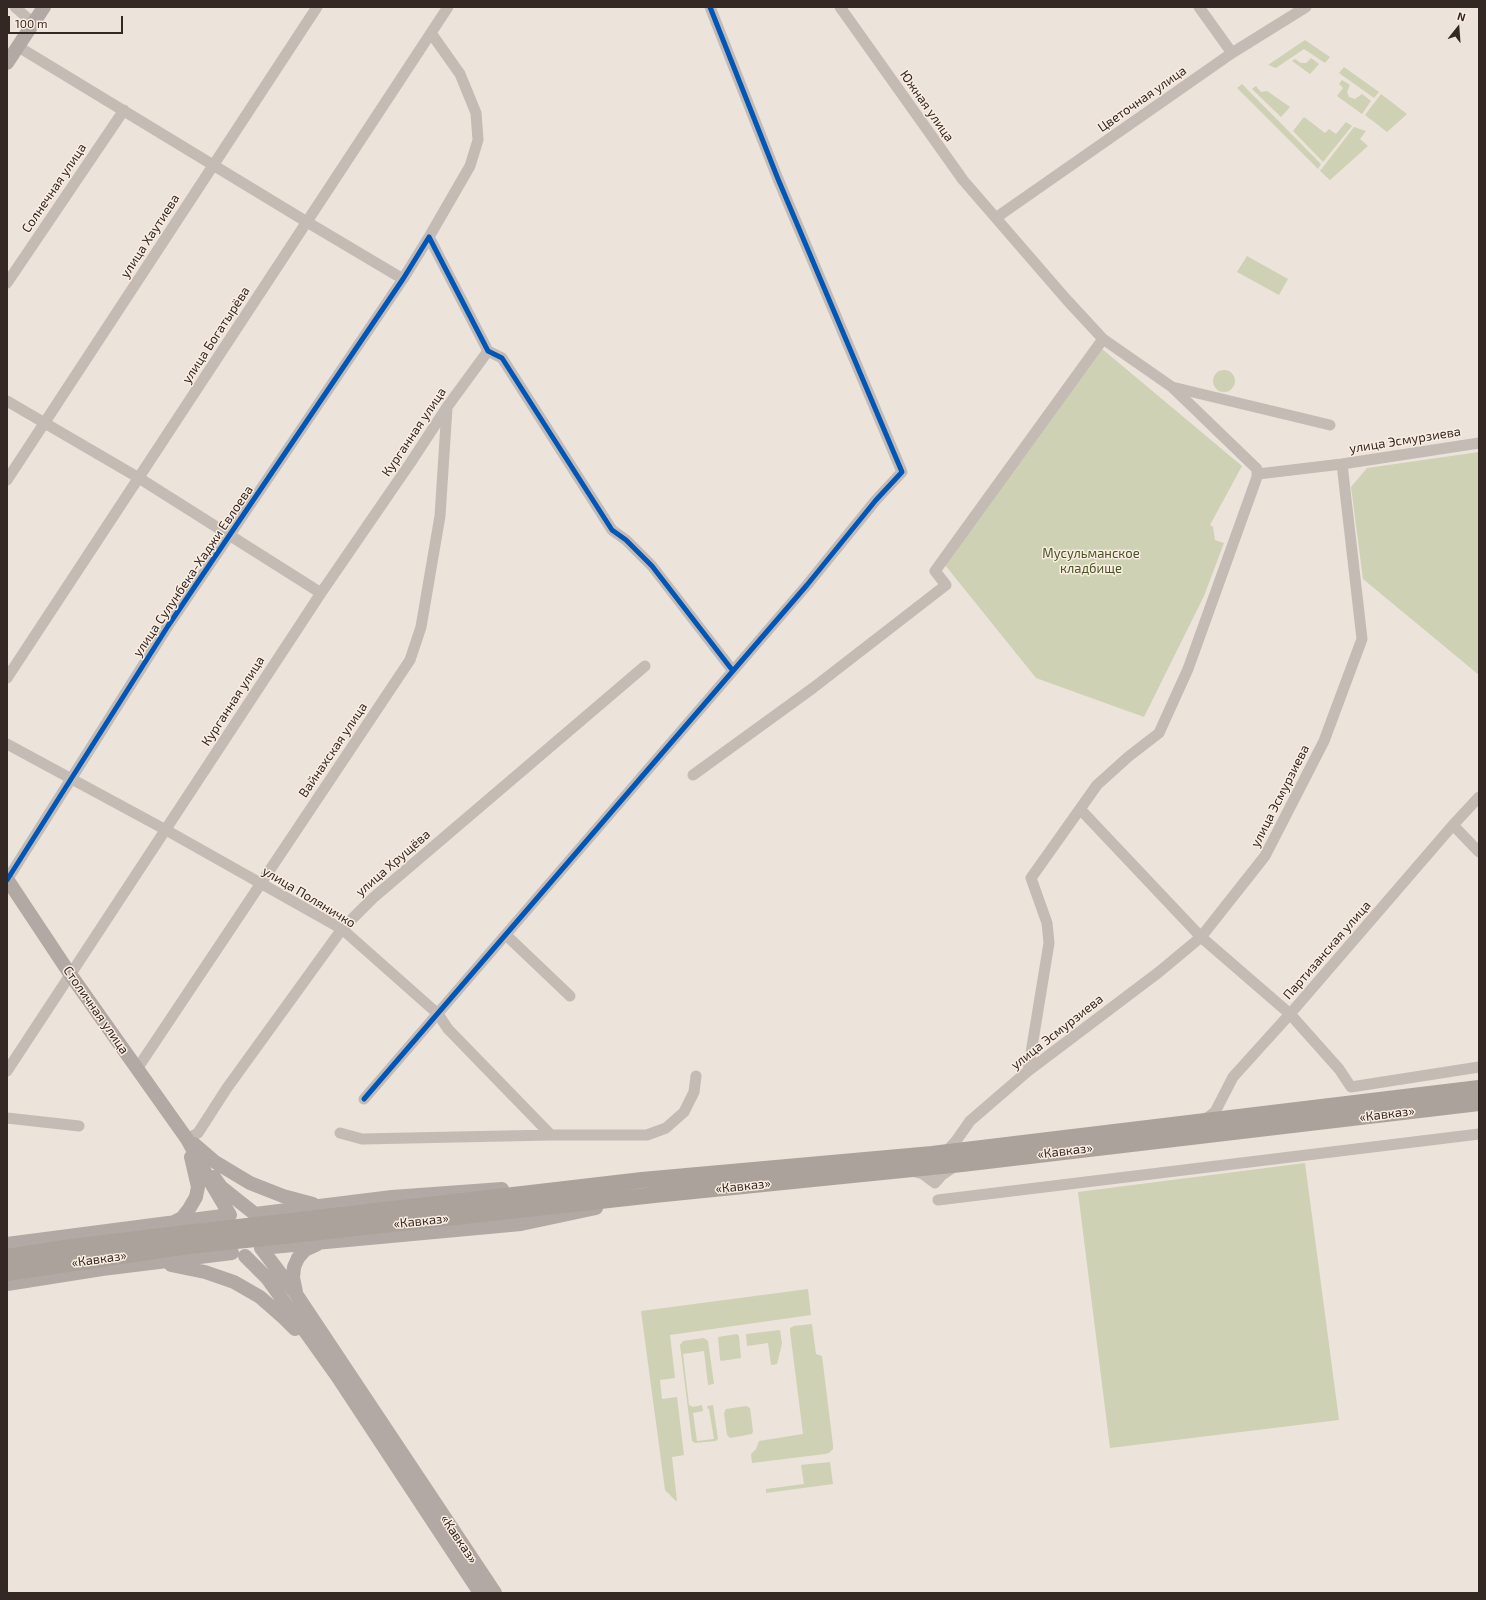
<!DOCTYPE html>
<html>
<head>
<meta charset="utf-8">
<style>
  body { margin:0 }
  #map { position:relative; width:1486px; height:1600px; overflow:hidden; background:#ece3db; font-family:"Exo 2",sans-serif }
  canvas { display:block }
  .frame { position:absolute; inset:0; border:8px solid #342824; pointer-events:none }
  .north { position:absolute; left:1438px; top:8px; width:40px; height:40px; -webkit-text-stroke:3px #faede1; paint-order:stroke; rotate:17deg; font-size:11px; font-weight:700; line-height:16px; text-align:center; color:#342824 }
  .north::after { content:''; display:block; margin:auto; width:14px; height:18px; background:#342824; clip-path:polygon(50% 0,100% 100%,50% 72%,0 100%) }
  .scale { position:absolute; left:8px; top:16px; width:115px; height:18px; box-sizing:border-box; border:2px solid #342824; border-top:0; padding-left:5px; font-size:12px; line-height:14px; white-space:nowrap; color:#342824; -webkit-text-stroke:3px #faede1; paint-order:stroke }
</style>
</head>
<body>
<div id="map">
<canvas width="1486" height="1600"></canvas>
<div class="frame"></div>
<div class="north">N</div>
<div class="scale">100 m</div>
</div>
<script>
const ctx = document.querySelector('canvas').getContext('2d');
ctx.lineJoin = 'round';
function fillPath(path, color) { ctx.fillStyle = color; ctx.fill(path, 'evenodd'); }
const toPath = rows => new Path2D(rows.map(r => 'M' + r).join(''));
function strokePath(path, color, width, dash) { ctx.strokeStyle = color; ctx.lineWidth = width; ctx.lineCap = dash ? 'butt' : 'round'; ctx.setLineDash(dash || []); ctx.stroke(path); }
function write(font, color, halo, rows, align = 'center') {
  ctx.font = font + ' "Exo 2",sans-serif'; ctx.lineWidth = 3; ctx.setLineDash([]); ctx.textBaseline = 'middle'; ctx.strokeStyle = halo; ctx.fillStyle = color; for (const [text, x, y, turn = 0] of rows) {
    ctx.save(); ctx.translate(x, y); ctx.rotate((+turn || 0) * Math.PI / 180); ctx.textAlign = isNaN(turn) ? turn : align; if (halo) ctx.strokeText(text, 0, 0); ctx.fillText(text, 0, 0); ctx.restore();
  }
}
const green = toPath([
  [1305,40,1330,57,1325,63,1304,49,1276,68,1268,65],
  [1311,58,1319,64,1310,74,1292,61,1295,59,1301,63,1306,63],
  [1344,67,1379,92,1374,98,1339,73],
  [1342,80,1350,85,1347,92,1349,97,1355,99,1362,94,1371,101,1362,114,1337,96,1343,88,1339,84],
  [1242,84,1321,164,1318,169,1237,88],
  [1256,86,1261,92,1267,91,1290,107,1281,117,1252,89],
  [1381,94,1407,114,1387,132,1365,115],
  [1304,117,1325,133,1329,129,1336,134,1346,122,1352,126,1323,162,1293,131],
  [1354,127,1366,131,1360,139,1368,146,1330,180,1320,171],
  [1247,256,1288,279,1279,295,1237,272],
  [1101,348,1242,466,1210,525,1213,527,1215,540,1224,543,1204,596,1144,717,1036,678,945,565],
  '1213 381a11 11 0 1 1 22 0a11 11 0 1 1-22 0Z',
  [1479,452,1479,675,1363,579,1351,487,1367,468],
  [1305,1163,1339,1420,1110,1448,1078,1192],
  [808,1289,811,1315,670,1335,675,1378,660,1380,662,1399,677,1397,684,1455,672,1457,677,1501,676,1501,665,1490,641,1311],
  [812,1324,816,1354,822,1356,833,1445,833,1449,829,1453,825,1454,752,1463,751,1454,756,1449,759,1441,803,1434,790,1331,790,1328,794,1326],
  [780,1330,782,1344,777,1364,771,1365,768,1343,747,1346,746,1334],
  [737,1334,739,1336,741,1358,721,1361,720,1359,718,1337],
  [704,1338,708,1341,714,1384,708,1385,704,1351,683,1354,689,1405,693,1407,702,1405,703,1411,693,1413,697,1441,714,1439,709,1409,708,1409,707,1406,713,1405,718,1439,716,1441,695,1443,692,1441,680,1345,683,1341],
  [746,1406,750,1408,753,1431,752,1434,730,1438,727,1435,724,1413,726,1409],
  [830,1462,833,1484,766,1493,766,1489,804,1484,801,1465]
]);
const minor = toPath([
  [15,7,33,23],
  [840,7,963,180,1066,299,1103,339,1172,387,1257,469,1257,477,1188,669,1159,733,1128,757,1097,785,1031,878,1047,923,1049,943,1028,1071],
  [1199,7,1232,53],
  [17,46,307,222,403,279],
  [997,217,1232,53,1306,7],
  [429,237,470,166,478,140,476,113,460,74,431,33],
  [7,283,124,110],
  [1172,387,1330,425],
  [7,401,139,478,321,593],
  [1258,474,1342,464,1479,443],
  [7,480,317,7],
  [7,678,448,7],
  [7,744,166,830,342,929,438,1014,448,1029,551,1135],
  [693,775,813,688,946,585,935,571,1103,339],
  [1080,809,1201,937,1290,1014,1339,1069,1351,1087,1479,1067],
  [1453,825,1479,852],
  [7,880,168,626,403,279,429,237,488,351,502,358,612,530,626,540,652,566,733,671],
  [506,935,570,996],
  [137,1069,410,660,421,627,440,516,447,408],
  [7,1071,321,593,411,462,447,407,488,351],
  [364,1099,807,585,876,500,902,472,778,179,710,7],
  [7,1118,79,1126],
  [1203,1121,1215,1112,1233,1077,1290,1014,1453,825,1479,797],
  [340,1133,362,1139,551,1135,647,1135,666,1128,684,1112,694,1092,696,1076],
  [187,1139,198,1133,227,1088,342,929,373,898,645,666],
  [945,1153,956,1141,970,1121,1028,1071,1159,972,1201,937,1265,856,1324,741,1362,639,1342,464],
  [912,1171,923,1174,935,1183,942,1175,954,1167],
  [938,1200,1479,1134]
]);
const major = toPath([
  [7,63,44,7],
  [7,879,70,974,187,1139,211,1183,230,1215,7,1244],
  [194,1144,215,1162,250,1183,283,1196,313,1204],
  [214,1177,221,1187,255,1214,392,1197,502,1189],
  [174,1222,182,1218,189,1209,196,1197,198,1187,191,1157],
  [261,1248,296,1294,495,1593],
  [261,1248,521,1224,596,1208],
  [245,1256,267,1278,337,1376,480,1593],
  [171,1265,205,1272,234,1282,260,1297,284,1318,295,1329],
  [7,1284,102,1269,232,1253],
  [296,1292,293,1278,294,1267,298,1258,305,1250,316,1245]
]);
const highway = toPath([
  [282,1222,642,1180,932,1154,1479,1088],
  [284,1236,654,1195,962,1164,1479,1103],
  [7,1257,72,1247,186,1233],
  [7,1273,188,1246]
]);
const highwayBridge = toPath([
  [186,1233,282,1222],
  [188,1246,284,1236]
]);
const cycleway = toPath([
  [7,880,168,626,403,279,429,237,488,351,502,358,612,530,626,540,652,566,733,671],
  [364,1099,807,585,876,500,902,472,778,179,710,7]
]);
const streetNames = [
  ["Цветочная улица",1142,99,-35],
  ["Южная улица",927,106,55],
  ["Солнечная улица",54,188,-56],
  ["улица Хаутиева",150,236,-57],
  ["улица Богатырёва",216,335,-57],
  ["Курганная улица",414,432,-56],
  ["улица Эсмурзиева",1405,440,-9],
  ["улица Сулунбека-Хаджи Евлоева",193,571,-56],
  ["Курганная улица",233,701,-57],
  ["Вайнахская улица",333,750,-56],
  ["улица Эсмурзиева",1280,796,-63],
  ["улица Хрущёва",393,863,-41],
  ["улица Поляничко",309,897,31],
  ["Партизанская улица",1327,950,-49],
  ["Столичная улица",96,1010,55],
  ["улица Эсмурзиева",1057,1032,-38],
  ["«Кавказ»",1387,1114,-7],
  ["«Кавказ»",1065,1151,-7],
  ["«Кавказ»",743,1186,-6],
  ["«Кавказ»",421,1221,-6],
  ["«Кавказ»",99,1259,-8],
  ["«Кавказ»",459,1539,56]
];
const parkNames = [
  ["Мусульманское",1091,554],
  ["кладбище",1091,569]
];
fillPath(green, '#ced1b4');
strokePath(minor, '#c4bbb5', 11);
strokePath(major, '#b2a9a4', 14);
strokePath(highway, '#aaa29b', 16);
strokePath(highwayBridge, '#aaa29b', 16);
strokePath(cycleway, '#0057b8', 5);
write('13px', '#342824', '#faede1', streetNames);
write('13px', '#465426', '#faede1', parkNames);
</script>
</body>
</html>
